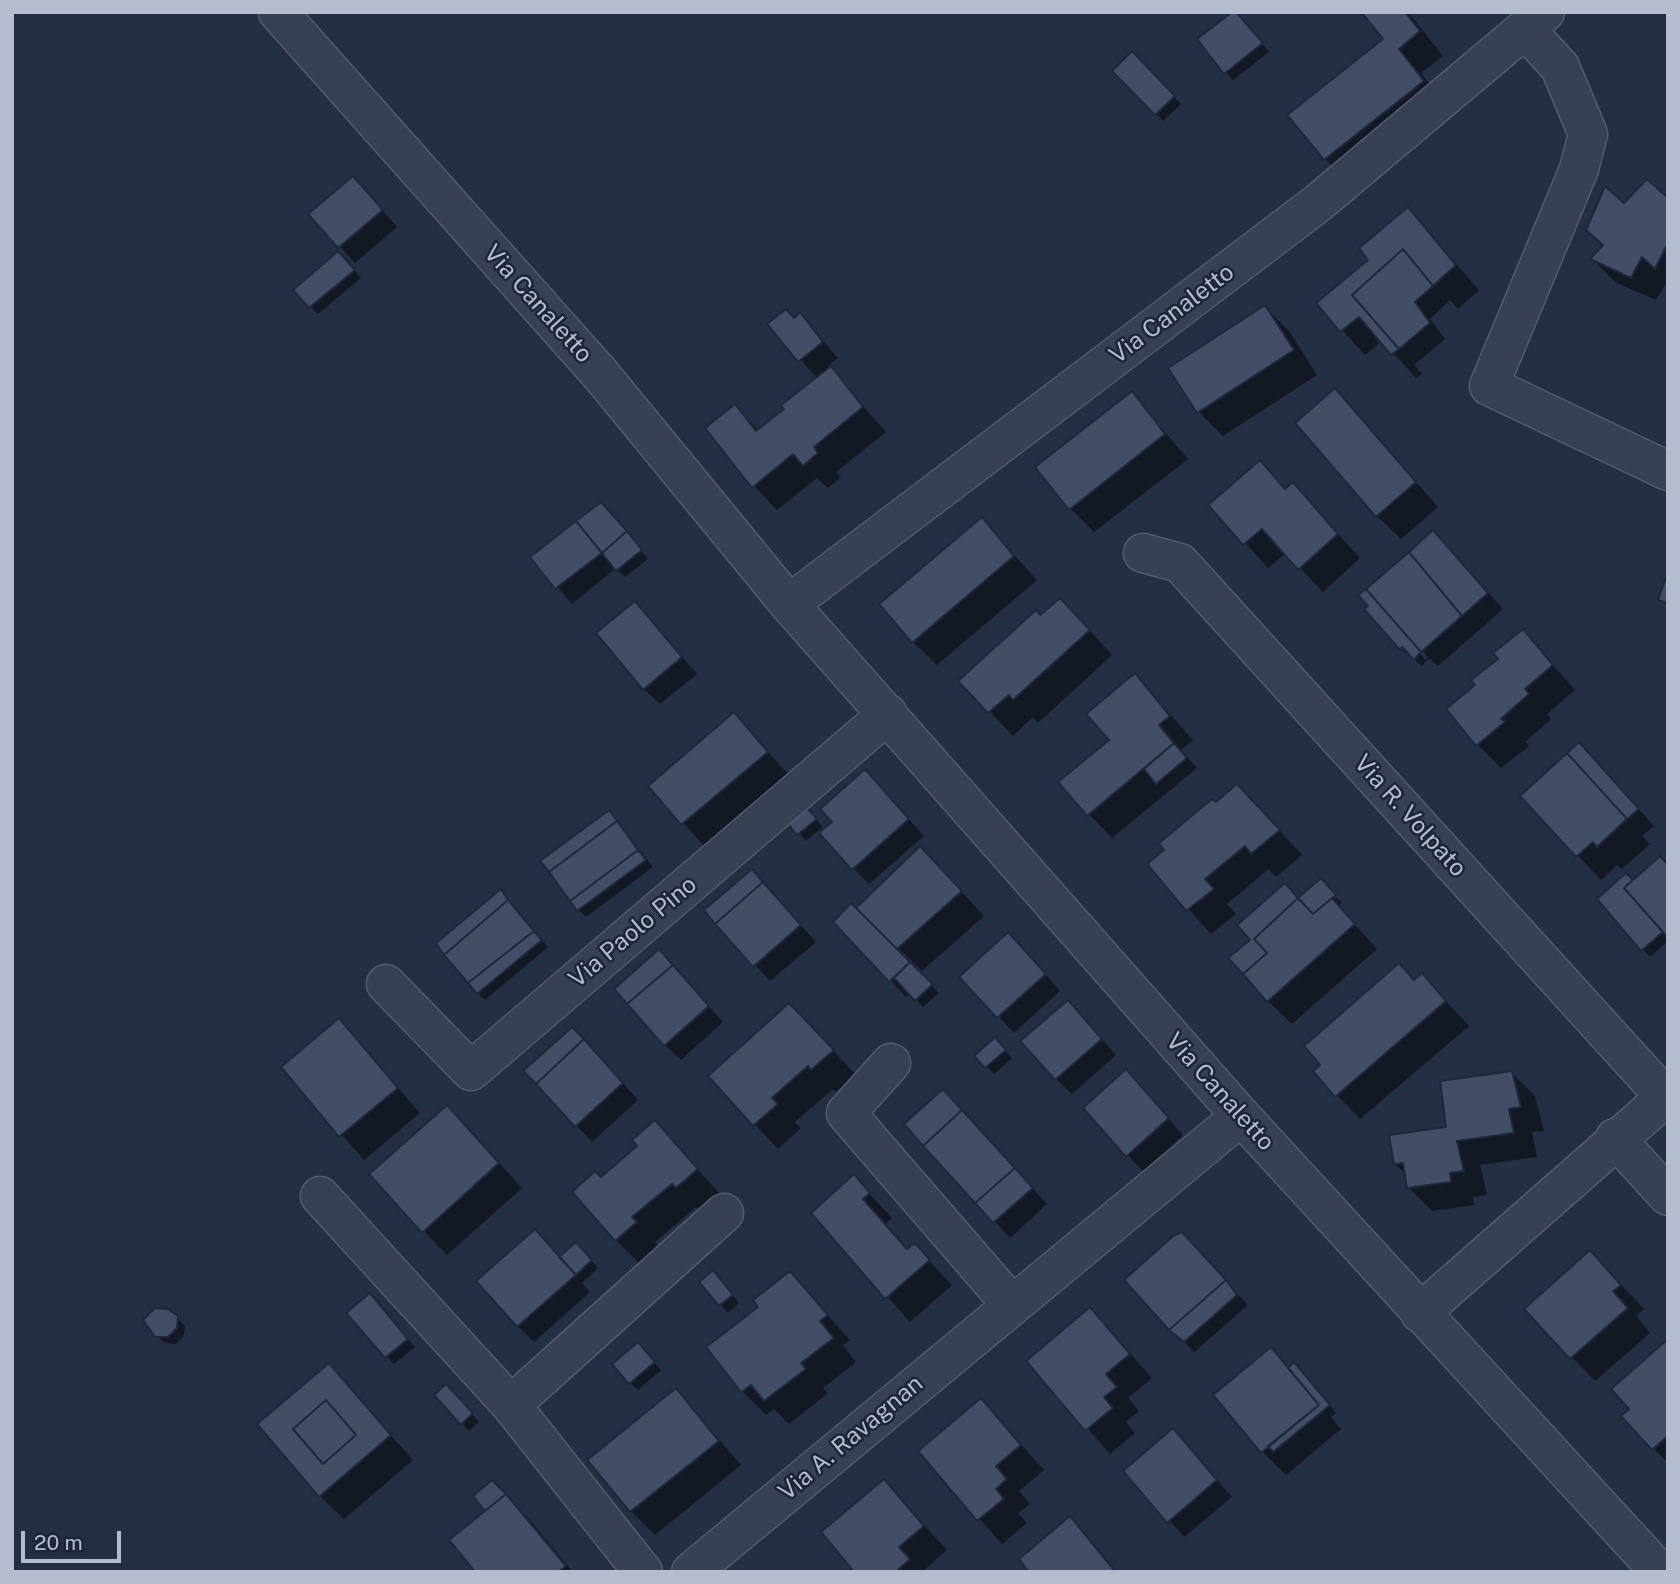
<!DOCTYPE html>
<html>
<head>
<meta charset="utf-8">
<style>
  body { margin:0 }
  #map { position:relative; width:1680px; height:1584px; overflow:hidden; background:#232f43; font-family:"Public Sans",sans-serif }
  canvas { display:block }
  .frame { position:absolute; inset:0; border:14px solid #b5bccd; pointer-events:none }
  .scale { position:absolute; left:21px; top:1531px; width:100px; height:32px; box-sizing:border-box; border:4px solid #b5bccd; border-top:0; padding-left:9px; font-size:21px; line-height:24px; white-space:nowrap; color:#b5bccd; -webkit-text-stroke:5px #1d2638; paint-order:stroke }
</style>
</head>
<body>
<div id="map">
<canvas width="1680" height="1584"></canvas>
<div class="frame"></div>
<div class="scale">20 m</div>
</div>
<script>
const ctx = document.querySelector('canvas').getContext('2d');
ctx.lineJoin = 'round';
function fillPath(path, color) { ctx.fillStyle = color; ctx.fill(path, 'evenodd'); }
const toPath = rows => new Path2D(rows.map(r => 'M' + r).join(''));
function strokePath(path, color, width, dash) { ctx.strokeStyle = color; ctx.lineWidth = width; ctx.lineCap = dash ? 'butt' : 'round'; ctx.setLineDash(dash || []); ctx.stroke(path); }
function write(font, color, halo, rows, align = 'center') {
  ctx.font = font + ' "Public Sans",sans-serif'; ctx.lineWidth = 5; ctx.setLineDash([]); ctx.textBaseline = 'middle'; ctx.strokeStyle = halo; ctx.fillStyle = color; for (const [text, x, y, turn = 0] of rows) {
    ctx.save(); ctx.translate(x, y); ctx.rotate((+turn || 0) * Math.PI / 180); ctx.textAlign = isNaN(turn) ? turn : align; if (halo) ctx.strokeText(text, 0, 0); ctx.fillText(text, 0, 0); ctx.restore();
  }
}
const shadow = toPath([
  [1363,12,1408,12,1443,56,1421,73,1446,106,1349,183,1325,159,1386,40],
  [1242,20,1269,52,1233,80,1226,72],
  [1132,54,1181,104,1163,121,1115,71],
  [368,194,397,227,355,263,310,214],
  [1668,200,1668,280,1656,300,1616,283,1592,259,1604,246,1625,206],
  [1408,209,1479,290,1458,309,1450,300,1430,319,1445,339,1414,365,1422,374,1416,378,1382,341,1365,355,1318,303,1371,260],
  [346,260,361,278,318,314,295,290],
  [1265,307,1289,331,1317,375,1223,436,1199,412,1170,368],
  [800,315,838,358,828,366,886,432,836,472,841,477,828,488,817,478,777,510,754,486,735,406,759,431,818,379,770,325,794,319],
  [1335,390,1438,507,1401,539,1377,516],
  [1132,394,1188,459,1094,532,1070,508],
  [1260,462,1287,490,1293,485,1360,558,1323,592,1286,553,1268,568,1211,505],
  [617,520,648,559,625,577,616,568,572,604,532,557],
  [982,520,1037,580,937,665,913,642],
  [1433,532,1503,609,1438,666,1429,658,1422,666,1401,649,1366,609,1370,606,1361,595],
  [1370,596,1374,596,1428,657,1425,660],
  [635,603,697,674,660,704,644,689],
  [1040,617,1084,624,1112,655,1038,723,1033,717,1013,736,961,681],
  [1523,631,1575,690,1547,714,1551,719,1525,742,1529,746,1501,768,1477,744,1477,686],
  [1135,675,1193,740,1181,750,1197,768,1112,838,1089,814],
  [734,715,790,776,706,848,650,786],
  [1594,760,1654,826,1642,836,1650,844,1622,869,1617,865,1601,880,1522,796],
  [880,787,924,836,869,884,853,868],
  [1216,805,1261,810,1302,855,1276,877,1269,869,1227,904,1236,914,1211,934,1149,865],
  [807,809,823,827,806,841,783,816],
  [616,820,653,867,586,917,579,910],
  [1668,867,1668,941,1650,957,1599,899,1626,875,1633,882],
  [752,871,816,942,770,981,717,923],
  [943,872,984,916,922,971,879,929,877,931,939,993,923,1007,910,993,906,997,836,922],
  [501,891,548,947,485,1000,478,993],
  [1336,897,1342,903,1338,906,1377,949,1292,1024,1268,1001,1308,920],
  [1024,950,1060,991,1014,1033,962,977],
  [1422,975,1469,1026,1360,1119,1337,1095],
  [688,983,723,1022,681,1060,665,1045],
  [1083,1018,1116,1055,1072,1094,1056,1079],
  [339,1020,420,1113,364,1160,283,1068],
  [813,1029,856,1075,836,1092,833,1089,795,1122,801,1128,778,1149,710,1076],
  [1002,1047,1012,1058,994,1074,976,1056],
  [600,1057,638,1100,592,1142,538,1084],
  [1511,1072,1535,1096,1544,1131,1532,1132,1537,1157,1480,1165,1487,1195,1473,1197,1474,1205,1432,1211,1408,1187,1407,1175,1395,1164,1448,1128],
  [1141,1088,1183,1135,1143,1171,1127,1155],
  [959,1107,1047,1204,1010,1238,907,1124],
  [655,1123,720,1194,701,1211,696,1207,655,1242,659,1247,640,1264,616,1240,601,1179,639,1146],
  [470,1131,522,1188,447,1255,424,1231],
  [854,1177,892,1218,886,1223,909,1250,915,1246,952,1285,910,1322,814,1213],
  [1182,1234,1248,1305,1194,1352,1170,1328],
  [583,1251,598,1268,582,1283,590,1292,534,1342,518,1326,560,1258],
  [1590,1252,1644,1309,1636,1316,1650,1333,1595,1381,1572,1357],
  [790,1274,850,1340,843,1345,856,1362,823,1388,828,1393,789,1424,774,1409,766,1415,742,1391,760,1307],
  [720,1280,739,1303,728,1313,701,1282],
  [377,1303,415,1347,394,1364,349,1313],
  [1090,1309,1152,1378,1128,1398,1139,1411,1126,1422,1135,1433,1110,1454,1028,1361],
  [177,1318,185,1326,184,1335,176,1344,165,1343,157,1336],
  [1668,1342,1668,1463,1653,1448,1631,1409],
  [1271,1349,1290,1368,1302,1372,1336,1413,1331,1417,1341,1429,1286,1475,1262,1451],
  [645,1352,661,1370,638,1390,630,1383],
  [328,1365,413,1460,344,1519,320,1496],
  [446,1386,479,1422,469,1431,436,1395],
  [676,1390,741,1465,655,1535,631,1511],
  [981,1400,1044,1470,1019,1491,1030,1504,1018,1513,1027,1523,1002,1544,920,1452],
  [1173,1431,1232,1497,1184,1537,1126,1471],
  [884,1481,947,1550,922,1572,856,1572],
  [492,1482,530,1520,573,1572,477,1572],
  [1070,1518,1086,1534,1117,1572,1031,1572]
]);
const building = toPath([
  [1232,12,1236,12,1263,43,1224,74,1197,39,1232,12],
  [1361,12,1405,12,1420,31,1399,49,1424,81,1324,160,1287,115,1383,39,1361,12],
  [1132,51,1175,96,1155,115,1112,71,1132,51],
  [353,176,383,210,338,248,308,214,353,176],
  [1647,179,1668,198,1668,243,1655,269,1642,257,1631,278,1590,259,1603,245,1586,230,1605,186,1624,203,1647,179],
  [1408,207,1456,265,1433,286,1403,249,1352,295,1399,349,1391,355,1359,317,1340,332,1316,303,1368,260,1359,248,1408,207],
  [1403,249,1433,286,1415,302,1430,323,1399,349,1352,295,1403,249],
  [338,251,355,270,309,308,293,290,338,251],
  [1265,305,1294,350,1197,413,1168,368,1265,305],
  [786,309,794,318,800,312,823,342,798,362,767,324,786,309],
  [831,366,863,407,814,447,818,453,803,466,793,454,752,488,705,428,735,404,756,431,784,409,781,405,831,366],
  [1335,388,1416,482,1376,517,1295,423,1335,388],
  [1132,391,1165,434,1069,510,1035,467,1132,391],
  [1260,460,1285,489,1293,482,1338,534,1298,570,1262,529,1243,545,1208,505,1260,460],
  [601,502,627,531,602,553,576,521,601,502],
  [982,517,1014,556,912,643,879,604,982,517],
  [576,521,602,553,555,589,530,557,576,521],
  [1433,530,1488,593,1462,616,1409,552,1433,530],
  [627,531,642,550,616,571,602,553,627,531],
  [1409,552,1462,616,1421,652,1366,589,1409,552],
  [1668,572,1668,603,1658,600,1668,572],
  [1366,589,1421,652,1414,660,1402,647,1400,650,1364,609,1368,606,1358,595,1366,589],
  [1060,598,1090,630,1013,700,1009,695,988,713,958,681,1036,610,1040,615,1060,598],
  [635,601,682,657,643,690,596,633,635,601],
  [1523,629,1553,665,1525,689,1529,694,1501,719,1506,721,1476,746,1446,709,1475,685,1471,680,1498,659,1493,653,1523,629],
  [1135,673,1170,716,1159,725,1174,743,1087,816,1058,782,1109,740,1086,714,1135,673],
  [734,712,768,752,681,825,648,786,734,712],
  [1579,742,1639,809,1627,819,1567,753,1579,742],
  [1174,743,1187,758,1156,784,1144,769,1174,743],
  [1567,753,1627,819,1597,847,1593,842,1576,857,1520,796,1567,753],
  [865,769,909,819,852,870,819,833,832,822,820,809,865,769],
  [1237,784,1280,830,1251,854,1245,846,1205,879,1214,889,1186,911,1147,864,1164,850,1159,843,1212,799,1216,802,1237,784],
  [800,800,817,819,797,835,781,816,800,800],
  [609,810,617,821,549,872,540,861,609,810],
  [617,821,638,850,570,901,549,872,617,821],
  [920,846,962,891,897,949,856,908,920,846],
  [638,850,646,860,577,911,570,901,638,850],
  [1660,856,1668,865,1668,938,1624,888,1660,856],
  [752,869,763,882,715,924,704,910,752,869],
  [1626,873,1633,880,1624,888,1663,932,1641,951,1597,899,1626,873],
  [1321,878,1336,895,1313,914,1298,898,1321,878],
  [763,882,801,925,753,967,715,924,763,882],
  [1285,883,1298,898,1254,939,1267,953,1243,974,1228,958,1250,940,1237,925,1285,883],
  [501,889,508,900,444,955,436,943,501,889],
  [1298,898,1313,914,1332,898,1355,924,1267,1002,1243,974,1267,953,1254,939,1298,898],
  [508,900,534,931,468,983,444,955,508,900],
  [851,903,910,962,889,982,833,922,851,903],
  [534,931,542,940,477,994,468,983,534,931],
  [1008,932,1046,974,997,1018,959,977,1008,932],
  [659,949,673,965,627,1004,614,989,659,949],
  [910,962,933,984,915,1001,894,978,910,962],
  [1399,963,1414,980,1422,973,1446,1001,1335,1097,1313,1071,1320,1065,1304,1046,1399,963],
  [673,965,709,1006,664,1046,627,1004,673,965],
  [1068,1000,1102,1039,1055,1080,1020,1041,1068,1000],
  [789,1003,834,1050,811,1070,808,1066,772,1098,778,1104,753,1126,708,1076,789,1003],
  [339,1018,398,1088,339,1137,281,1067,339,1018],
  [572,1027,584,1039,536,1084,523,1071,572,1027],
  [995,1037,1006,1050,985,1068,974,1056,995,1037],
  [584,1039,623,1083,575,1127,536,1084,584,1039],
  [1126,1069,1169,1118,1126,1157,1083,1108,1126,1069],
  [1512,1071,1521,1107,1509,1109,1514,1133,1457,1141,1464,1171,1450,1173,1451,1182,1407,1188,1403,1163,1394,1164,1389,1135,1446,1127,1440,1081,1512,1071],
  [943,1089,962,1110,923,1146,904,1124,943,1089],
  [447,1105,499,1163,422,1233,369,1174,447,1105],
  [962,1110,1015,1168,975,1203,923,1146,962,1110],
  [655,1120,698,1169,676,1188,672,1184,632,1217,637,1222,615,1241,572,1192,595,1171,601,1177,637,1146,632,1140,655,1120],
  [1015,1168,1033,1188,993,1223,975,1203,1015,1168],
  [854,1174,870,1193,863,1199,907,1249,915,1243,930,1260,885,1299,811,1213,854,1174],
  [535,1229,576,1275,517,1327,476,1281,535,1229],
  [1182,1232,1226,1280,1169,1330,1124,1280,1173,1236,1182,1232],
  [576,1242,592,1260,576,1275,559,1257,576,1242],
  [1590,1250,1621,1285,1613,1291,1628,1308,1570,1359,1524,1309,1590,1250],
  [713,1270,733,1295,719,1306,699,1282,713,1270],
  [790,1271,828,1315,820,1321,834,1338,801,1363,806,1369,764,1401,751,1385,741,1392,706,1347,758,1307,753,1300,790,1271],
  [1226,1280,1237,1295,1184,1342,1169,1330,1226,1280],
  [370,1293,408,1339,385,1358,346,1313,370,1293],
  [1090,1307,1130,1354,1106,1374,1117,1387,1104,1397,1113,1408,1085,1431,1026,1361,1090,1307],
  [155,1308,168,1309,178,1316,177,1328,168,1337,155,1337,143,1320,155,1308],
  [1668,1339,1668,1436,1652,1450,1621,1416,1629,1409,1611,1389,1668,1339],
  [638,1342,655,1362,629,1384,612,1364,638,1342],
  [1271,1347,1319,1405,1261,1453,1213,1395,1271,1347],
  [1294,1362,1330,1405,1273,1452,1268,1446,1319,1405,1288,1368,1294,1362],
  [329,1363,391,1435,319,1497,257,1424,329,1363],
  [326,1400,356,1435,323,1464,293,1429,326,1400],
  [446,1384,473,1413,461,1425,434,1395,446,1384],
  [676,1388,719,1441,630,1512,587,1460,676,1388],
  [981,1398,1021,1445,996,1466,1007,1479,996,1489,1004,1499,977,1521,918,1451,981,1398],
  [326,1400,356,1435,323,1464,293,1429,326,1400],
  [1173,1428,1217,1480,1167,1523,1123,1471,1173,1428],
  [884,1479,924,1526,899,1547,910,1559,896,1572,854,1572,821,1532,884,1479],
  [492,1480,506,1494,485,1511,473,1496,492,1480],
  [506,1494,566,1566,558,1572,475,1572,449,1540,506,1494],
  [1070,1516,1114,1570,1112,1572,1029,1572,1019,1559,1070,1516]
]);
const minor = toPath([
  [278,12,602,376,789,604,1241,1116,1660,1572],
  [1525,29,1560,67,1588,134,1579,169,1489,386,1668,471],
  [1143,553,1180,563,1665,1097],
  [789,604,1318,203,1545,12],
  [386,984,471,1071,888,714],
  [891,1063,846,1113,1012,1305],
  [1615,1138,1668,1196],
  [320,1196,511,1405,643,1572],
  [1420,1313,1668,1095],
  [511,1405,724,1213],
  [691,1572,1241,1116]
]);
const streetNames = [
  ["Via Canaletto",538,304,48],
  ["Via Canaletto",1172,314,-37],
  ["Via R. Volpato",1410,816,48],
  ["Via Paolo Pino",633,932,-40],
  ["Via Canaletto",1220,1092,48],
  ["Via A. Ravagnan",851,1438,-40]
];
fillPath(shadow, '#0007');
fillPath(building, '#424e66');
strokePath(building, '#1f283a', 2);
strokePath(minor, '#535c6d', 41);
strokePath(minor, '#384153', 38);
write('24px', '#b5bccd', '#1d2638', streetNames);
</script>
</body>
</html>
